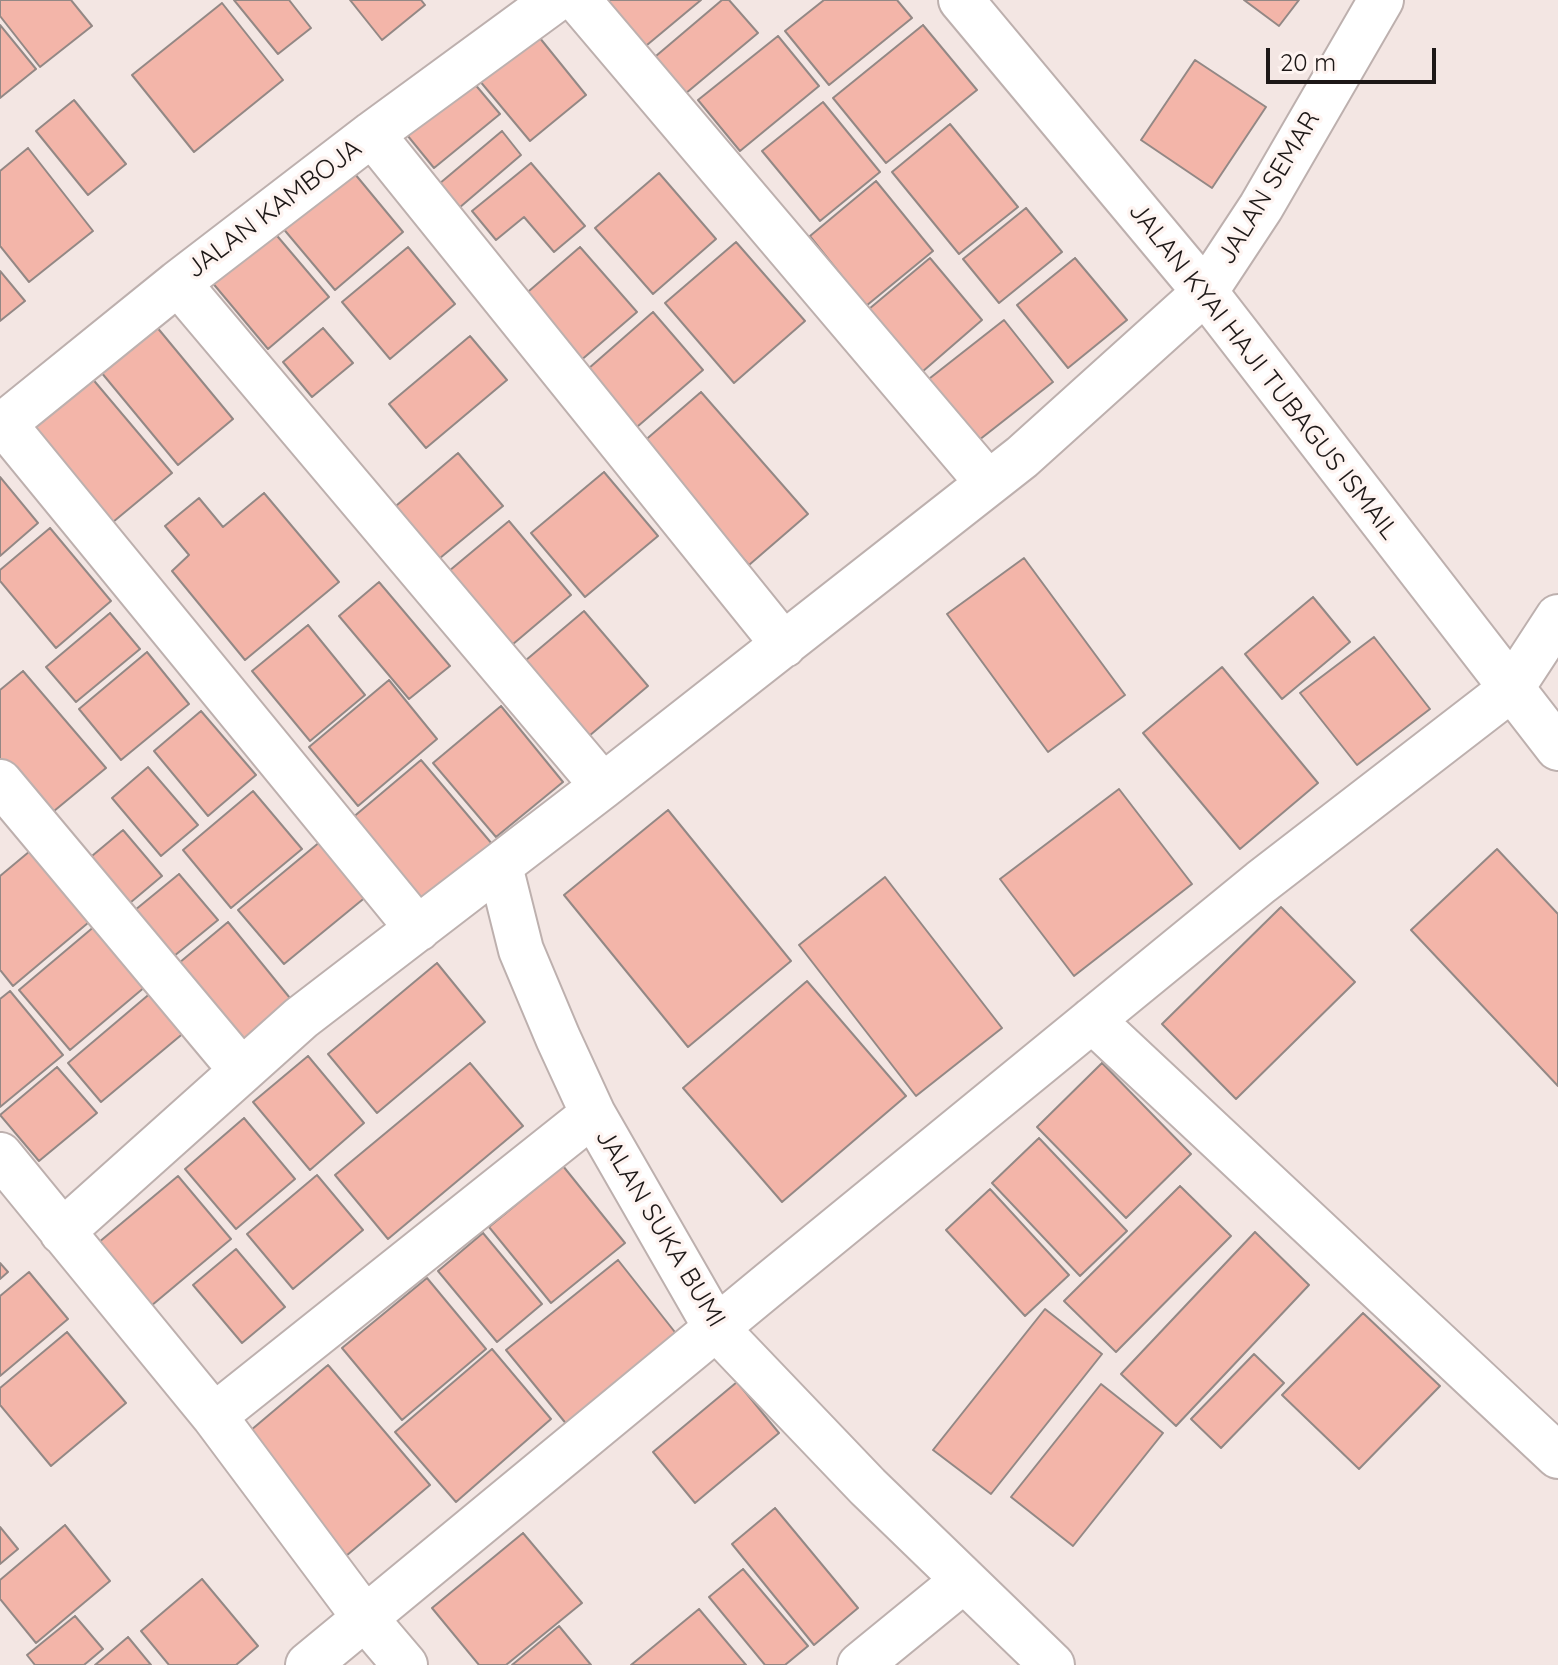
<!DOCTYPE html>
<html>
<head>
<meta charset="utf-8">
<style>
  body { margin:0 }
  #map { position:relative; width:1558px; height:1665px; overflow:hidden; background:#f3e6e3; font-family:Quicksand,sans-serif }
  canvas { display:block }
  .scale { position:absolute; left:1266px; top:48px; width:170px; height:36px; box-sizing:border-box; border:4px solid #1d1817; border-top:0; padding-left:10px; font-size:24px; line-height:28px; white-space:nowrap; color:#1d1817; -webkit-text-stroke:6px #fef4f1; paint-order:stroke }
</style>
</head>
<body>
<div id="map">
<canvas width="1558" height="1665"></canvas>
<div class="scale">20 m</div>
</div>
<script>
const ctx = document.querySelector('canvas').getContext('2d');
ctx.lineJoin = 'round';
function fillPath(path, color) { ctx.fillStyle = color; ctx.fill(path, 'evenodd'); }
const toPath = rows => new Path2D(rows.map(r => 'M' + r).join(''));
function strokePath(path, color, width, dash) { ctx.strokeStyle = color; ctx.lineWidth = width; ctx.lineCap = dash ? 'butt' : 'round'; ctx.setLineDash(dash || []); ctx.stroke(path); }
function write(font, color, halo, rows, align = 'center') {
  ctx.font = font + ' Quicksand,sans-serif'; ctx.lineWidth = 7; ctx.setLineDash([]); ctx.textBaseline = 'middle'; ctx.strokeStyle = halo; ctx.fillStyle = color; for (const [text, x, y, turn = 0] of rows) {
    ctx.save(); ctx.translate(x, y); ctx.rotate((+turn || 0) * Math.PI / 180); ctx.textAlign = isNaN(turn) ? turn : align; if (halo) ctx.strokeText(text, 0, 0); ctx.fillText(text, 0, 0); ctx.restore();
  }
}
const building = toPath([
  [0,0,71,0,92,26,40,67,0,16,0,0],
  [234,0,289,0,311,28,278,54,234,0],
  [350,0,421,0,425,5,382,40,350,0],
  [605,0,701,0,635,55,605,0],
  [722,0,729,0,758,33,673,104,643,67,722,0],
  [824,0,897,0,912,18,829,85,785,31,824,0],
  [1244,0,1299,0,1279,26,1244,0],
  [222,3,283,80,194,152,132,75,222,3],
  [0,25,36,69,0,98,0,25],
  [923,25,977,90,886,163,833,98,923,25],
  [535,32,586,95,530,141,479,80,535,32],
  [778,36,819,86,740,151,698,100,778,36],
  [1195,60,1266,107,1212,188,1141,140,1195,60],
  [468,76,500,114,434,168,403,130,468,76],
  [74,100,126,164,88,195,36,131,74,100],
  [823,102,880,172,820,221,762,151,823,102],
  [950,124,1018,207,959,254,892,172,950,124],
  [502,131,521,155,459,208,439,184,502,131],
  [28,148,93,231,29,282,0,246,0,171,28,148],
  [345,162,403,232,335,290,276,220,345,162],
  [531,163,585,226,554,252,524,217,496,240,472,211,531,163],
  [659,173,716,239,653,294,595,228,659,173],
  [876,181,933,251,866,306,810,236,876,181],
  [1026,208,1062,252,999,303,963,259,1026,208],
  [267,224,329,297,268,349,206,275,267,224],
  [736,242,805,321,734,383,665,303,736,242],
  [408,247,455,304,390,359,342,302,408,247],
  [580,247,637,312,579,362,522,297,580,247],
  [930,258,982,320,922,372,869,309,930,258],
  [1075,258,1127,320,1068,368,1017,305,1075,258],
  [0,271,25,301,0,321,0,271],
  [653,312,703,370,630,433,580,376,653,312],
  [151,320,233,419,178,465,96,366,151,320],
  [1004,320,1053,382,974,444,925,382,1004,320],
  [323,328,353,363,312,397,283,362,323,328],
  [470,336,507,380,426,448,389,404,470,336],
  [85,370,172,473,101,532,15,429,85,370],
  [701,392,808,514,749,565,642,443,701,392],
  [458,453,503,506,434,563,390,511,458,453],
  [604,472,658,536,585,597,531,533,604,472],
  [0,477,38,523,0,556,0,477],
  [264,493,339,582,245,660,172,571,189,555,165,526,199,498,223,527,264,493],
  [509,521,571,595,506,650,443,576,509,521],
  [50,528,111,601,56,648,0,581,0,570,50,528],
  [1024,558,1125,695,1048,752,947,614,1024,558],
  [379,582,450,666,409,699,339,616,379,582],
  [1313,597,1350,642,1282,699,1245,654,1313,597],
  [584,611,648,686,582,742,519,666,584,611],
  [110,613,140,649,76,702,46,667,110,613],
  [308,625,365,695,310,741,252,671,308,625],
  [1374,637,1430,709,1357,765,1300,693,1374,637],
  [147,652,189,704,121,760,79,709,147,652],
  [1222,667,1318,783,1240,849,1143,733,1222,667],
  [23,671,106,768,48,816,0,758,0,690,23,671],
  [389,680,437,739,358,806,309,747,389,680],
  [501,706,563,782,496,837,433,763,501,706],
  [201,711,256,775,208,816,154,751,201,711],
  [421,760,498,851,426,911,351,819,421,760],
  [148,767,198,825,161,856,112,798,148,767],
  [1119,789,1192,884,1074,976,1000,879,1119,789],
  [253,791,302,849,231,908,183,850,253,791],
  [668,810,791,961,688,1047,564,895,668,810],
  [123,830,162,876,118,913,80,866,123,830],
  [327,836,373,891,284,964,238,910,327,836],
  [36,846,95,917,13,986,0,970,0,876,36,846],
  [1497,849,1558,914,1558,1086,1411,930,1497,849],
  [179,874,218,920,168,961,129,915,179,874],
  [885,877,1002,1028,916,1096,799,945,885,877],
  [1281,907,1355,982,1236,1099,1162,1024,1281,907],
  [228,922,294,1003,245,1043,179,963,228,922],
  [96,925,146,986,70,1050,19,990,96,925],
  [437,963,485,1022,377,1113,328,1054,437,963],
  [807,981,906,1096,782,1202,683,1088,807,981],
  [10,991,63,1055,0,1107,0,999,10,991],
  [153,991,186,1031,101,1102,68,1063,153,991],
  [308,1056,364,1123,310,1170,253,1102,308,1056],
  [470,1063,523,1126,388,1239,335,1175,470,1063],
  [1102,1063,1191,1154,1126,1218,1037,1127,1102,1063],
  [57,1067,97,1113,39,1161,0,1115,57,1067],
  [244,1118,295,1179,236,1229,185,1169,244,1118],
  [1039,1138,1127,1231,1080,1276,992,1183,1039,1138],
  [563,1166,625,1243,551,1303,489,1227,563,1166],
  [317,1175,363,1230,293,1289,247,1234,317,1175],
  [178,1176,231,1239,145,1311,92,1248,178,1176],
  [1180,1186,1231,1236,1116,1352,1064,1301,1180,1186],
  [990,1189,1069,1275,1025,1316,946,1230,990,1189],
  [1255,1232,1309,1285,1176,1426,1121,1374,1255,1232],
  [483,1233,542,1304,497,1342,438,1271,483,1233],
  [236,1249,285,1307,242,1343,193,1285,236,1249],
  [618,1260,678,1336,568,1426,506,1350,618,1260],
  [0,1263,8,1272,0,1279,0,1263],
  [29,1272,68,1319,0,1376,0,1296,29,1272],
  [427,1278,486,1349,402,1420,342,1348,427,1278],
  [1045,1309,1102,1354,991,1494,933,1450,1045,1309],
  [1363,1313,1440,1386,1359,1469,1282,1395,1363,1313],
  [67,1332,126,1403,51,1466,0,1405,0,1388,67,1332],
  [492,1349,551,1419,456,1502,395,1432,492,1349],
  [1254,1354,1284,1383,1221,1448,1191,1419,1254,1354],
  [328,1365,430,1485,346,1556,244,1436,328,1365],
  [737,1382,779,1433,695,1503,653,1452,737,1382],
  [1101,1384,1163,1433,1073,1546,1011,1497,1101,1384],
  [775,1508,858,1608,814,1645,732,1544,775,1508],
  [65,1525,110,1581,36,1643,0,1599,0,1580,65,1525],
  [0,1527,18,1549,0,1564,0,1527],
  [523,1533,582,1603,506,1665,479,1665,432,1608,523,1533],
  [743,1569,808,1646,785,1665,765,1665,709,1597,743,1569],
  [202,1579,258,1646,236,1665,169,1665,141,1631,202,1579],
  [699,1609,746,1665,631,1665,699,1609],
  [75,1616,103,1649,84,1665,35,1665,27,1655,75,1616],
  [559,1626,591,1665,512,1665,559,1626],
  [128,1637,151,1665,95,1665,128,1637]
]);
const minor = toPath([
  [578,0,988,483],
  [961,0,1205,292,1558,748],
  [372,134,784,645],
  [178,283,603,786],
  [4,424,418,929],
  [0,427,178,283,372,134,555,0],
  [0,782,242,1071],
  [500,866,521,950,558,1038,593,1114,716,1328,868,1487,1052,1665],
  [1092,1020,1558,1456],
  [0,1155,214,1416,365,1618,405,1665],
  [62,1232,301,1018,603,786,1022,457,1205,292,1261,207,1381,0],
  [214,1416,593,1114],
  [308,1665,772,1282,1261,882,1511,689,1558,617],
  [860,1665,964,1580]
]);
const streetNames = [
  ["JALAN SEMAR",1269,188,-59],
  ["JALAN KAMBOJA",274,209,-37],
  ["JALAN KYAI HAJI TUBAGUS ISMAIL",1263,371,52],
  ["JALAN SUKA BUMI",660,1228,59]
];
fillPath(building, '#f3b5a9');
strokePath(building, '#938885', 2);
strokePath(minor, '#bdb0ae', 48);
strokePath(minor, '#fff', 44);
write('26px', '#1d1817', '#fef4f1', streetNames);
</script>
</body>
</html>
